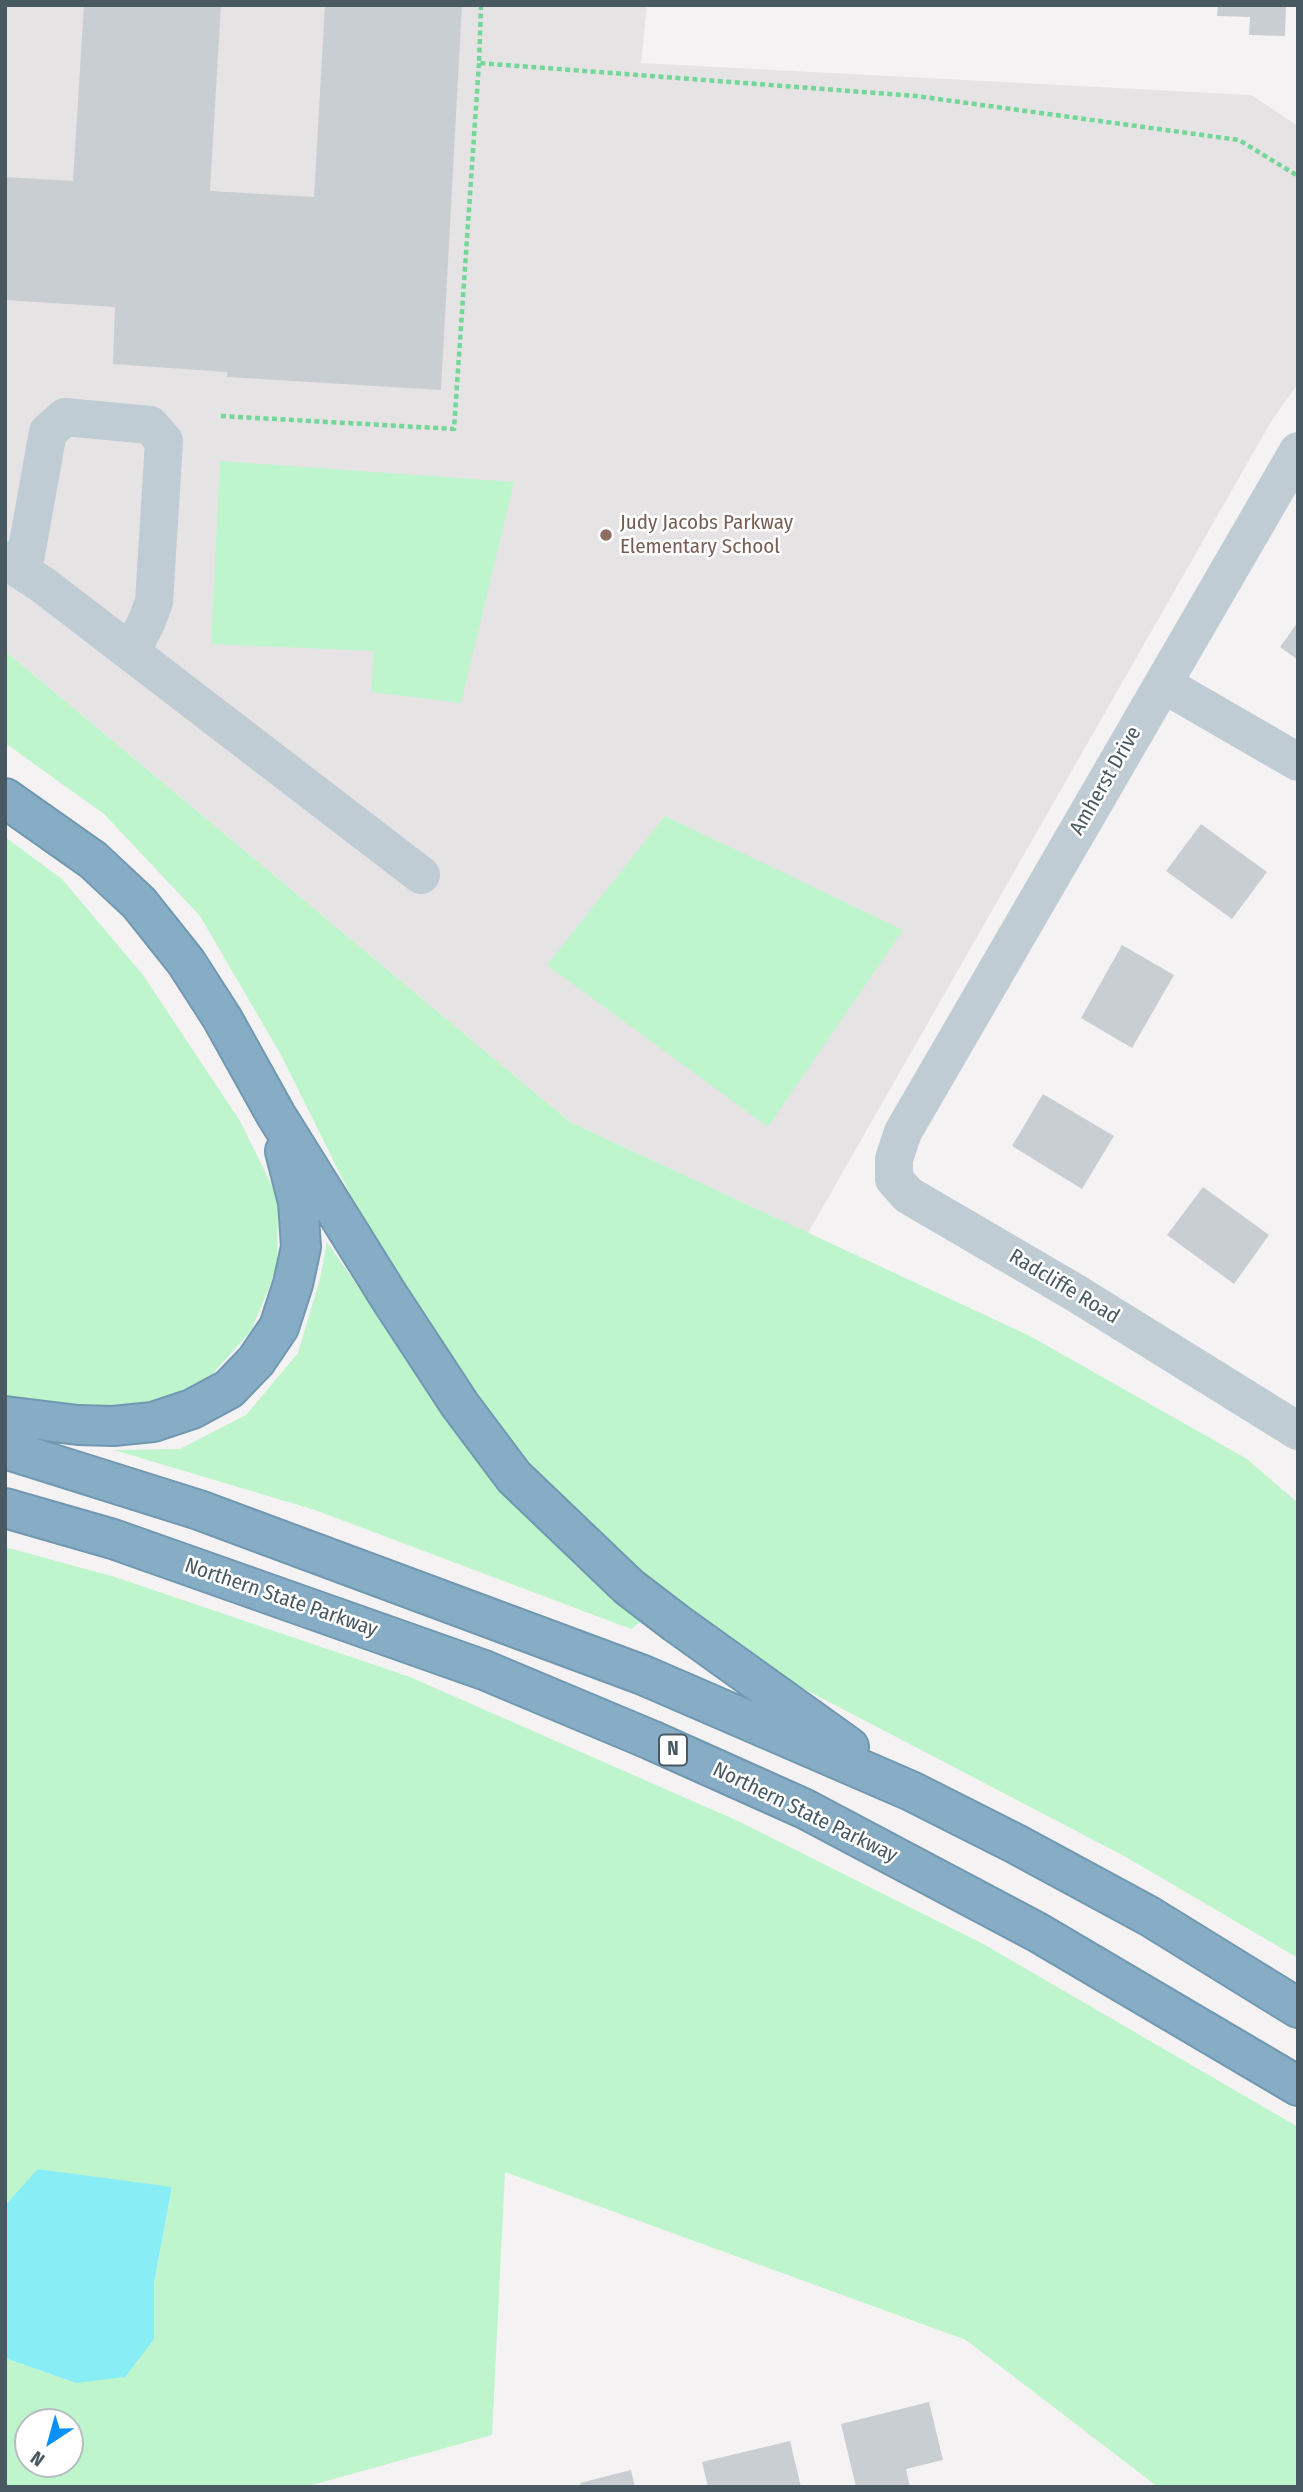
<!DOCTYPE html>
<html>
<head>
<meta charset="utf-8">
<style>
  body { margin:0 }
  #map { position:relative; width:1303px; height:2492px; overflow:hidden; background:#f5f2f3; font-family:"Fira Sans Condensed",sans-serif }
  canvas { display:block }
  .frame { position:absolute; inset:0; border:7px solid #485962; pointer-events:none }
  .north { position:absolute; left:14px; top:2408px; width:70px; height:70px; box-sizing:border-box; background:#fff; border:2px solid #b6bdc0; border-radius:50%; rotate:216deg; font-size:19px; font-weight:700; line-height:28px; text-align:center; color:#485962 }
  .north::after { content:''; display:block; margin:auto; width:24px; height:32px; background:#0991f8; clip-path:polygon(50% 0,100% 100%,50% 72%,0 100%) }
</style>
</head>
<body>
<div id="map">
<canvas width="1303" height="2492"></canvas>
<div class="frame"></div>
<div class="north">N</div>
</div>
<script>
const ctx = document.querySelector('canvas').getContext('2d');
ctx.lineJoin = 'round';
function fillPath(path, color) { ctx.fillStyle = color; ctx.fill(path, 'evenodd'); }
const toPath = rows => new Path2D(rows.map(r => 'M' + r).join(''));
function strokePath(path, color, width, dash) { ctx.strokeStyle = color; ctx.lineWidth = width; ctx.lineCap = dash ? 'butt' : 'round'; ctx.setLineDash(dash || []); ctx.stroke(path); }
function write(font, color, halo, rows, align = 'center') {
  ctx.font = font + ' "Fira Sans Condensed",sans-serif'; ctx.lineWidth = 5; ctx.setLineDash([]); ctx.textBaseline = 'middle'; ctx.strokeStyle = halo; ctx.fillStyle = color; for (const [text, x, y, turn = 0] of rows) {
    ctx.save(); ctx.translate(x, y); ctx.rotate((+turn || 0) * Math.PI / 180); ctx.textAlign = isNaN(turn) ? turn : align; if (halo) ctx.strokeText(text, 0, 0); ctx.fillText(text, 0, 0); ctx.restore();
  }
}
const education = toPath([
  [5,5,647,5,641,63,1251,95,1298,126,1298,384,1272,420,808,1233,570,1122,5,651]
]);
const green = toPath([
  [220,461,514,482,461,703,371,692,374,651,211,644],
  [5,651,570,1122,1030,1336,1247,1459,1298,1503,1298,1958,1126,1857,789,1681,645,1576,538,1475,437,1344,350,1194,281,1055,200,916,104,814,5,743],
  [665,816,903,930,768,1127,547,965],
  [5,837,62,879,143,975,240,1121,278,1198,277,1268,251,1331,207,1380,167,1403,85,1413,5,1396],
  [327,1242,428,1388,525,1513,575,1565,643,1620,631,1629,315,1510,114,1450,180,1449,246,1415,298,1353,320,1279],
  [5,1547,115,1577,410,1677,738,1821,985,1945,1298,2127,1298,2487,1158,2487,966,2340,505,2172,492,2435,305,2487,5,2487,5,2358,76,2383,154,2339,154,2283,172,2188,39,2169,5,2205],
  [28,2422,70,2422,70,2464,28,2464]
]);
const water = toPath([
  [38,2169,172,2187,154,2283,154,2339,125,2377,76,2383,5,2358,5,2205]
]);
const building = toPath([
  [84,5,221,5,210,191,314,197,325,5,462,5,441,390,227,377,227,372,113,364,115,307,5,300,5,177,73,181],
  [1218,5,1286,5,1285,36,1249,35,1250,17,1217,16],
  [1298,622,1298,660,1280,647],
  [1201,824,1267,872,1232,919,1166,871],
  [1122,945,1174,975,1132,1048,1081,1018],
  [1043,1094,1114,1136,1082,1189,1012,1146],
  [1203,1187,1269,1235,1234,1284,1167,1235],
  [929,2402,943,2460,906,2469,910,2487,856,2487,841,2424],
  [790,2441,801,2487,708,2487,702,2462],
  [631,2470,635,2487,581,2487,580,2483]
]);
const path = toPath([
  [481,5,479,63,916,96,1239,140,1298,176],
  [221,416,454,429,479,63]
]);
const minor = toPath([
  [1298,451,903,1132,894,1159,894,1179,908,1195,1074,1292,1298,1431],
  [5,560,43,585,421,875],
  [23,571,48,432,65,417,150,425,164,441,154,602,146,623,131,652],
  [1163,684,1298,762]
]);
const highway = toPath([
  [5,798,93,860,139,903,186,962,222,1018,276,1115,388,1295,460,1405,514,1477,629,1587,676,1623,849,1747],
  [5,1416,78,1425,113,1426,153,1422,192,1409,229,1389,256,1361,279,1327,293,1284,301,1247,298,1202,285,1151],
  [5,1449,199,1510,643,1675,911,1791,1016,1844,1149,1916,1298,2008],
  [5,1508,113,1539,484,1670,651,1740,805,1809,1037,1932,1298,2086]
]);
const markers = [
  [606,535,7,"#8d6e63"]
];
const shields = [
  [673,1750,28]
];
const shieldNames = [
  ["N",673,1750]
];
const educationNames = [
  ["Judy Jacobs Parkway",620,523],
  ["Elementary School",620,547]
];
const streetNames = [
  ["Amherst Drive",1106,781,-60],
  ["Radcliffe Road",1064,1287,31],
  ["Northern State Parkway",281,1598,19],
  ["Northern State Parkway",805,1813,26]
];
fillPath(education, '#e6e3e5');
fillPath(green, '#bef5cc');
fillPath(water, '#88edf5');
fillPath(building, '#c9ced2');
strokePath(highway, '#7198b1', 42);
strokePath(path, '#72d798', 4.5, [5, 3.5]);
strokePath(minor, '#bfccd3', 38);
strokePath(highway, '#86adc5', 38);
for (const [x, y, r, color] of markers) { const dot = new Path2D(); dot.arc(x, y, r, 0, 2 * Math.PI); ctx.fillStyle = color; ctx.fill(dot); strokePath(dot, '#fff', 2.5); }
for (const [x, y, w] of shields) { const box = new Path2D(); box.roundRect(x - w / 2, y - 15.5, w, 31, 5); ctx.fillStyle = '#fff'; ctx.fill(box); strokePath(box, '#485962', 2); }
write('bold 19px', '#485962', null, shieldNames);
write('21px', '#785e54', '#fff', educationNames, 'left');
write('21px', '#485962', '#fff', streetNames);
</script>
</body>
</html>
